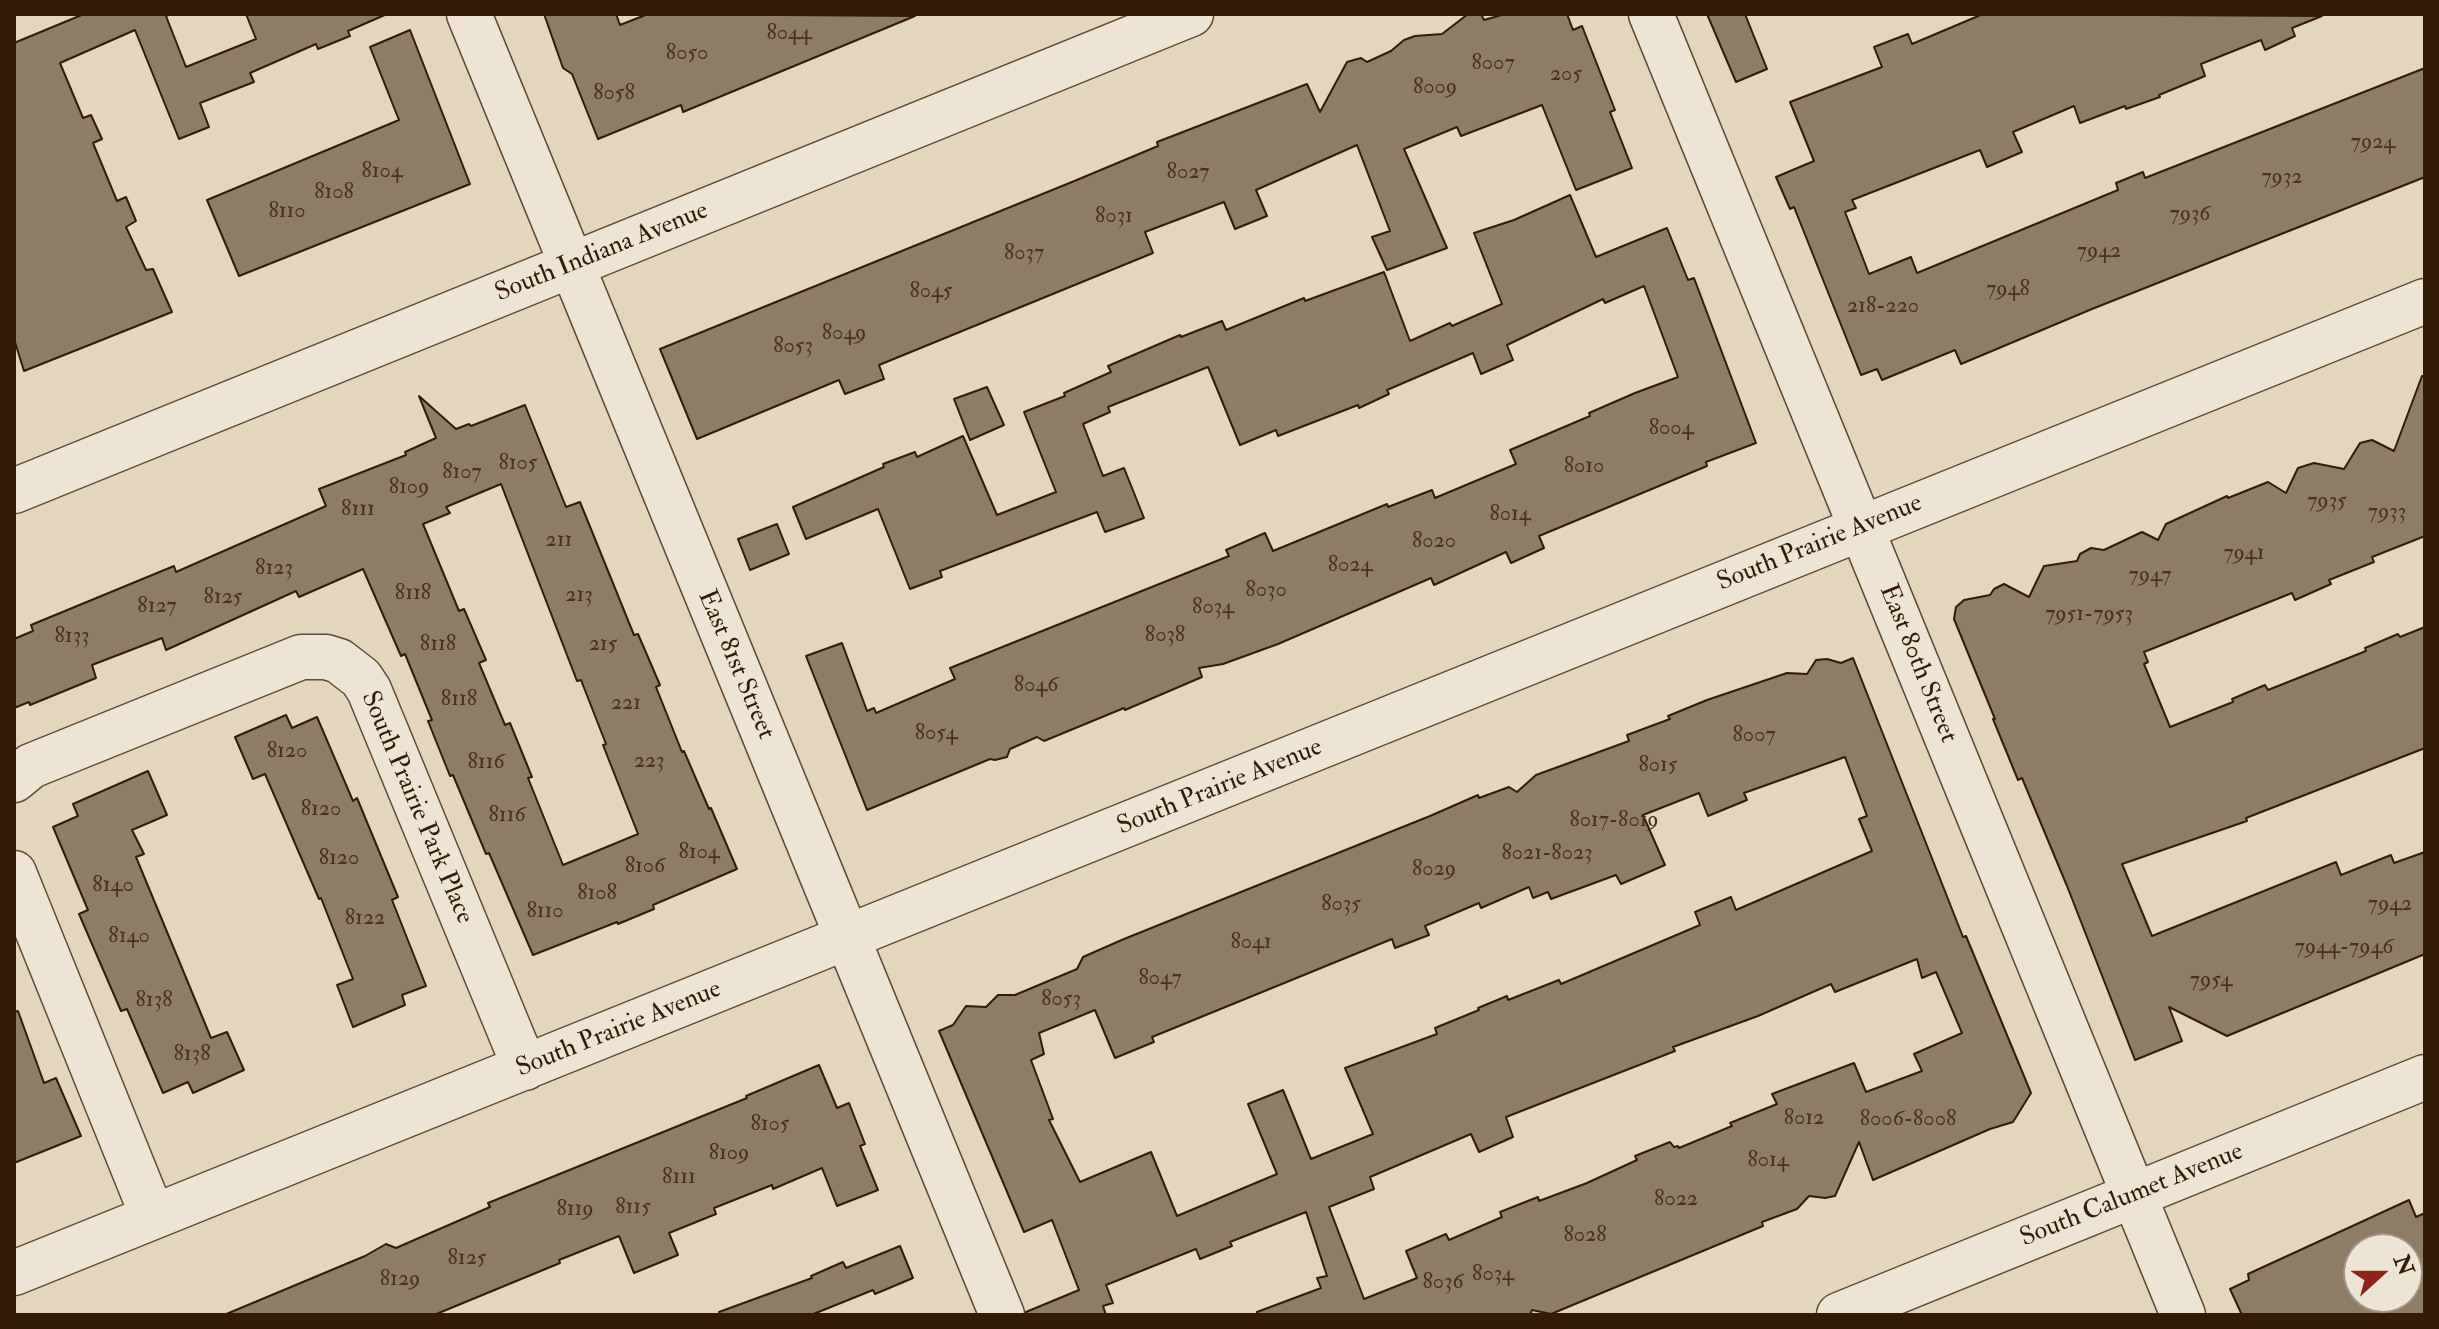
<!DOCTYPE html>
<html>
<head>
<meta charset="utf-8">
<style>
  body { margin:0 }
  #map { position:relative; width:2439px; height:1329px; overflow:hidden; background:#e4d6bd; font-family:"IM FELL Double Pica",serif }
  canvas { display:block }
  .frame { position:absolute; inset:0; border:16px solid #331b05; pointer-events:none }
  .north { position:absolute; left:2343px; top:1233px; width:80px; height:80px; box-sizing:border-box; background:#ede4d4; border:2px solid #a39481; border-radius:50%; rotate:69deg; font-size:22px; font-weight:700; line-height:32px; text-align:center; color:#331b05 }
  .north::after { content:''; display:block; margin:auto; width:28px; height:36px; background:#8f2418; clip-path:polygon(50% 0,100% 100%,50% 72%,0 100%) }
</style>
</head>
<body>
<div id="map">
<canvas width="2439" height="1329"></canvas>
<div class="frame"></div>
<div class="north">N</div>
</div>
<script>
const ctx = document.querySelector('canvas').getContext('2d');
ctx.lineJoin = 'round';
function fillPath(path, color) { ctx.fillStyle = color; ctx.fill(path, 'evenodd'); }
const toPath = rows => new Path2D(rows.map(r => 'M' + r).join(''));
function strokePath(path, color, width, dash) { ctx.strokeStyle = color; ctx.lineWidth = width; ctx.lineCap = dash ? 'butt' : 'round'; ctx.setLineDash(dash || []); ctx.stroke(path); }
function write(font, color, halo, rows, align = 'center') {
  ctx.font = font + ' "IM FELL Double Pica",serif'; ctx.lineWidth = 6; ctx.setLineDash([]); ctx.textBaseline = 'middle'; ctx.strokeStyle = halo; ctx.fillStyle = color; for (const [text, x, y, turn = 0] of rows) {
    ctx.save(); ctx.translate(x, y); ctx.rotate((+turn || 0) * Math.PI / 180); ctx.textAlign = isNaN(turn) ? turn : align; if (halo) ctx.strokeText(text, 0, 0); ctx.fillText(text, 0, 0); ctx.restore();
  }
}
const building = toPath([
  [84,14,171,14,166,16,186,67,256,39,246,14,387,14,348,31,350,36,318,49,316,44,250,73,254,82,200,103,209,127,179,139,135,30,60,63,83,118,91,115,102,139,93,143,117,201,126,197,136,221,126,227,146,270,153,269,172,312,24,371,14,339,14,43,84,14],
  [544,14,616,14,620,25,648,14,915,16,683,112,681,105,598,139,572,74,563,68,544,14],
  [1468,14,1481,14,1484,20,1505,14,1567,14,1573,30,1582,26,1615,110,1610,112,1632,168,1576,190,1542,105,1461,136,1457,127,1404,149,1447,248,1387,270,1372,237,1390,231,1357,145,1256,190,1267,216,1235,229,1224,202,1145,232,1153,253,879,365,884,379,845,394,839,380,697,439,660,349,1072,182,1158,146,1157,142,1307,84,1320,112,1347,62,1361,58,1367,62,1391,51,1404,40,1415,36,1442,34,1468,14],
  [1707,14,1745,14,1767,69,1736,82,1707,14],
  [1983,14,2322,16,2292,28,2295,36,2265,50,2261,40,2201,64,2205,76,2159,95,2160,97,2126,109,2125,106,2080,123,2074,106,2013,132,2022,152,1987,167,1980,150,1852,200,1856,208,1845,212,1869,274,1911,257,1917,273,2118,190,2116,183,2143,172,2145,178,2425,68,2425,177,2092,309,1961,364,1955,350,1882,380,1877,369,1861,375,1794,207,1790,209,1776,177,1814,161,1790,102,1882,67,1874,47,1908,34,1912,44,1983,14],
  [410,30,470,184,239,276,207,200,399,120,370,47,410,30],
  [1570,195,1596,257,1667,228,1688,280,1694,278,1756,443,1706,462,1707,466,1539,536,1544,548,1511,563,1506,552,1434,585,1431,578,1278,644,1223,664,1199,668,1202,677,1125,710,1124,708,1044,741,1037,737,1010,749,1007,757,995,760,990,759,867,810,806,656,842,643,867,711,874,708,876,713,955,679,950,668,1229,556,1226,550,1265,533,1273,551,1387,504,1388,507,1432,490,1435,498,1516,464,1510,450,1590,416,1589,413,1635,393,1678,377,1644,286,1605,303,1603,299,1507,345,1513,360,1481,374,1473,353,1387,390,1389,394,1359,408,1358,405,1278,436,1276,430,1240,445,1208,367,1108,407,1110,412,1083,424,1103,476,1124,468,1144,518,1105,532,1097,512,940,571,942,577,910,589,878,509,806,539,793,507,884,467,883,464,915,452,917,457,963,436,997,515,1056,492,1024,412,1065,396,1064,393,1111,372,1108,366,1180,335,1181,337,1222,321,1226,330,1304,298,1305,301,1384,272,1410,341,1450,323,1452,326,1502,304,1474,233,1514,220,1570,195],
  [2422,376,2425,376,2425,536,2372,557,2374,562,2329,580,2331,584,2295,600,2292,593,2144,652,2148,662,2144,664,2170,727,2233,702,2232,699,2265,685,2268,690,2366,651,2365,648,2398,634,2400,637,2425,627,2425,748,2246,818,2247,821,2122,864,2152,936,2336,862,2341,875,2391,855,2394,863,2425,852,2425,954,2227,1036,2169,1007,2182,1041,2135,1060,2067,886,2022,778,2018,780,1993,719,1995,719,1954,619,1956,607,1964,600,1990,595,1994,589,2004,584,2029,597,2044,566,2077,561,2080,554,2091,548,2104,550,2142,532,2158,540,2166,524,2227,496,2228,498,2268,482,2286,493,2298,468,2314,463,2344,469,2360,443,2372,440,2394,451,2422,376],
  [987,387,1004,425,970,440,954,399,987,387],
  [419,396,456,429,469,424,471,426,525,405,566,507,580,502,634,635,638,634,660,685,656,687,682,752,684,751,709,809,711,808,737,869,653,905,654,909,618,924,617,922,533,955,489,853,486,854,453,775,450,776,428,721,432,720,405,654,401,656,363,569,299,597,296,591,166,650,162,638,92,665,96,678,30,705,29,702,14,708,14,639,33,631,31,625,174,566,176,572,326,506,319,489,406,455,405,452,436,438,419,396],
  [501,484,577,681,581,680,606,744,603,745,638,834,563,865,528,778,532,777,510,723,505,725,479,663,486,660,464,609,459,611,423,524,450,513,446,507,501,484],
  [777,524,789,554,750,570,738,539,777,524],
  [1853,658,1963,937,1966,936,2031,1093,2013,1122,1990,1129,1873,1180,1859,1142,1835,1196,1825,1198,1809,1196,1797,1209,1762,1222,1763,1226,1551,1314,1532,1310,1530,1315,1257,1315,1257,1312,1321,1288,1317,1278,1327,1276,1306,1212,1230,1242,1232,1246,1200,1259,1196,1249,1106,1285,1113,1303,1103,1306,1106,1315,1026,1315,1026,1312,1079,1290,1052,1220,1024,1232,939,1031,953,1025,966,1006,986,1007,998,995,1015,995,1077,969,1083,957,1124,939,1430,816,1478,795,1479,798,1509,787,1517,792,1536,775,1629,741,1627,735,1670,719,1668,716,1707,700,1787,673,1807,674,1816,660,1827,659,1841,663,1853,658],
  [1845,757,1867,816,1859,819,1872,851,1736,910,1731,897,1695,912,1700,925,1561,984,1559,980,1508,1000,1507,996,1478,1008,1479,1010,1435,1028,1437,1034,1345,1068,1373,1134,1311,1159,1283,1090,1248,1104,1277,1174,1177,1216,1151,1152,1080,1182,1049,1120,1053,1119,1031,1060,1044,1054,1039,1033,1095,1010,1115,1058,1154,1042,1152,1037,1392,939,1395,948,1429,935,1425,926,1479,903,1481,908,1529,887,1533,898,1548,892,1551,899,1616,875,1621,884,1665,865,1643,815,1699,793,1708,816,1747,800,1744,793,1845,757],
  [1917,959,1922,978,1936,972,1962,1033,1914,1054,1922,1071,1866,1092,1854,1063,1772,1094,1777,1104,1730,1123,1732,1126,1679,1148,1678,1146,1674,1147,1670,1142,1635,1156,1637,1160,1587,1183,1539,1201,1538,1197,1500,1212,1502,1217,1449,1240,1446,1234,1406,1251,1417,1278,1364,1299,1329,1207,1374,1189,1370,1177,1471,1134,1479,1152,1513,1137,1506,1117,1675,1051,1673,1047,1758,1016,1831,984,1835,992,1917,959],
  [286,715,292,728,317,717,353,801,357,798,398,897,392,900,426,986,402,995,405,1005,353,1027,337,985,353,979,321,898,319,899,265,774,253,779,235,737,286,715],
  [148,771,167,815,132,830,144,854,136,857,211,1038,227,1032,244,1070,193,1093,188,1082,163,1093,127,1009,121,1011,79,914,88,910,53,827,78,816,73,804,148,771],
  [18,1011,44,1083,56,1078,81,1136,14,1163,14,1012,18,1011],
  [819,1065,837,1108,849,1103,865,1144,860,1146,878,1190,837,1206,822,1168,773,1189,772,1185,714,1208,716,1214,669,1233,678,1255,634,1273,619,1236,559,1260,560,1263,434,1315,224,1315,365,1256,386,1244,396,1248,490,1207,488,1203,747,1098,746,1096,819,1065],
  [2409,1200,2416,1217,2425,1213,2425,1315,2242,1315,2230,1289,2249,1280,2248,1274,2409,1200],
  [2359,1249,2407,1249,2407,1297,2359,1297,2359,1249],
  [900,1246,913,1278,875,1294,873,1290,811,1315,720,1315,719,1312,812,1278,811,1276,843,1262,846,1268,900,1246]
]);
const minor = toPath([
  [469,14,1002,1315],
  [1651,14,2183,1315],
  [14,491,1191,14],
  [14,780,31,766,301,657,326,657,339,661,361,678,369,690,525,1068],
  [14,873,153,1217],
  [14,1273,2425,301],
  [1839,1315,2425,1077]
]);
const numberNames = [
  ["8044",789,34],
  ["8050",687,54],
  ["8007",1493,64],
  ["205",1566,75],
  ["8009",1435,88],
  ["8058",614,94],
  ["7924",2373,143],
  ["8104",382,172],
  ["8027",1188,173],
  ["7932",2282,178],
  ["8108",334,193],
  ["8110",287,212],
  ["7936",2190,215],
  ["8031",1114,217],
  ["7942",2099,252],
  ["8037",1024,254],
  ["7948",2008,290],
  ["8045",931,292],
  ["218-220",1883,307],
  ["8049",844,334],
  ["8053",793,347],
  ["8004",1671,429],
  ["8105",518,464],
  ["8010",1584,467],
  ["8107",462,473],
  ["8109",409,488],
  ["7935",2327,502],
  ["8111",358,510],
  ["7933",2387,513],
  ["8014",1510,515],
  ["211",559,541],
  ["8020",1434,542],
  ["7941",2244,554],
  ["8024",1350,566],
  ["8123",274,569],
  ["7947",2150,576],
  ["8030",1266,591],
  ["8118",413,594],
  ["213",579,596],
  ["8125",223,598],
  ["8127",157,607],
  ["8034",1213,608],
  ["7951-7953",2089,615],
  ["8038",1165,636],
  ["8133",72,637],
  ["8118",438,645],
  ["215",603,645],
  ["8046",1036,686],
  ["8118",459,700],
  ["221",626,704],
  ["8054",936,734],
  ["8007",1754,736],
  ["8120",287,752],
  ["223",649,762],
  ["8116",486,763],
  ["8015",1658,766],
  ["8120",321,810],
  ["8116",507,816],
  ["8017-8019",1614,821],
  ["8104",699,853],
  ["8021-8023",1547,854],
  ["8120",339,859],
  ["8106",645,867],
  ["8029",1434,870],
  ["8140",113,886],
  ["8108",597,894],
  ["8035",1341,905],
  ["7942",2390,905],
  ["8110",545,912],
  ["8122",365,919],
  ["8140",129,937],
  ["8041",1251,943],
  ["7944-7946",2344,948],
  ["8047",1160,979],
  ["7954",2211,981],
  ["8053",1061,1000],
  ["8138",154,1001],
  ["8138",192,1055],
  ["8012",1804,1119],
  ["8006-8008",1908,1120],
  ["8105",770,1125],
  ["8109",729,1154],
  ["8014",1768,1161],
  ["8111",679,1178],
  ["8022",1676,1200],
  ["8115",633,1208],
  ["8119",575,1210],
  ["8028",1585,1236],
  ["8125",467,1259],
  ["8034",1493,1275],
  ["8129",400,1280],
  ["8036",1443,1283]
];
const streetNames = [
  ["South Indiana Avenue",602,253,-22],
  ["South Prairie Avenue",1820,544,-22],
  ["East 80th Street",1917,664,68],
  ["East 81st Street",735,665,67],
  ["South Prairie Avenue",1220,788,-22],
  ["South Prairie Park Place",416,808,67],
  ["South Prairie Avenue",619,1030,-22],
  ["South Calumet Avenue",2132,1196,-22]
];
fillPath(building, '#8f7c65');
strokePath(building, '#331b05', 2);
strokePath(minor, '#5f4a33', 47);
strokePath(minor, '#ede4d4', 44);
write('22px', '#4a331d', null, numberNames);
write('26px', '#331b05', '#ede4d4', streetNames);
</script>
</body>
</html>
